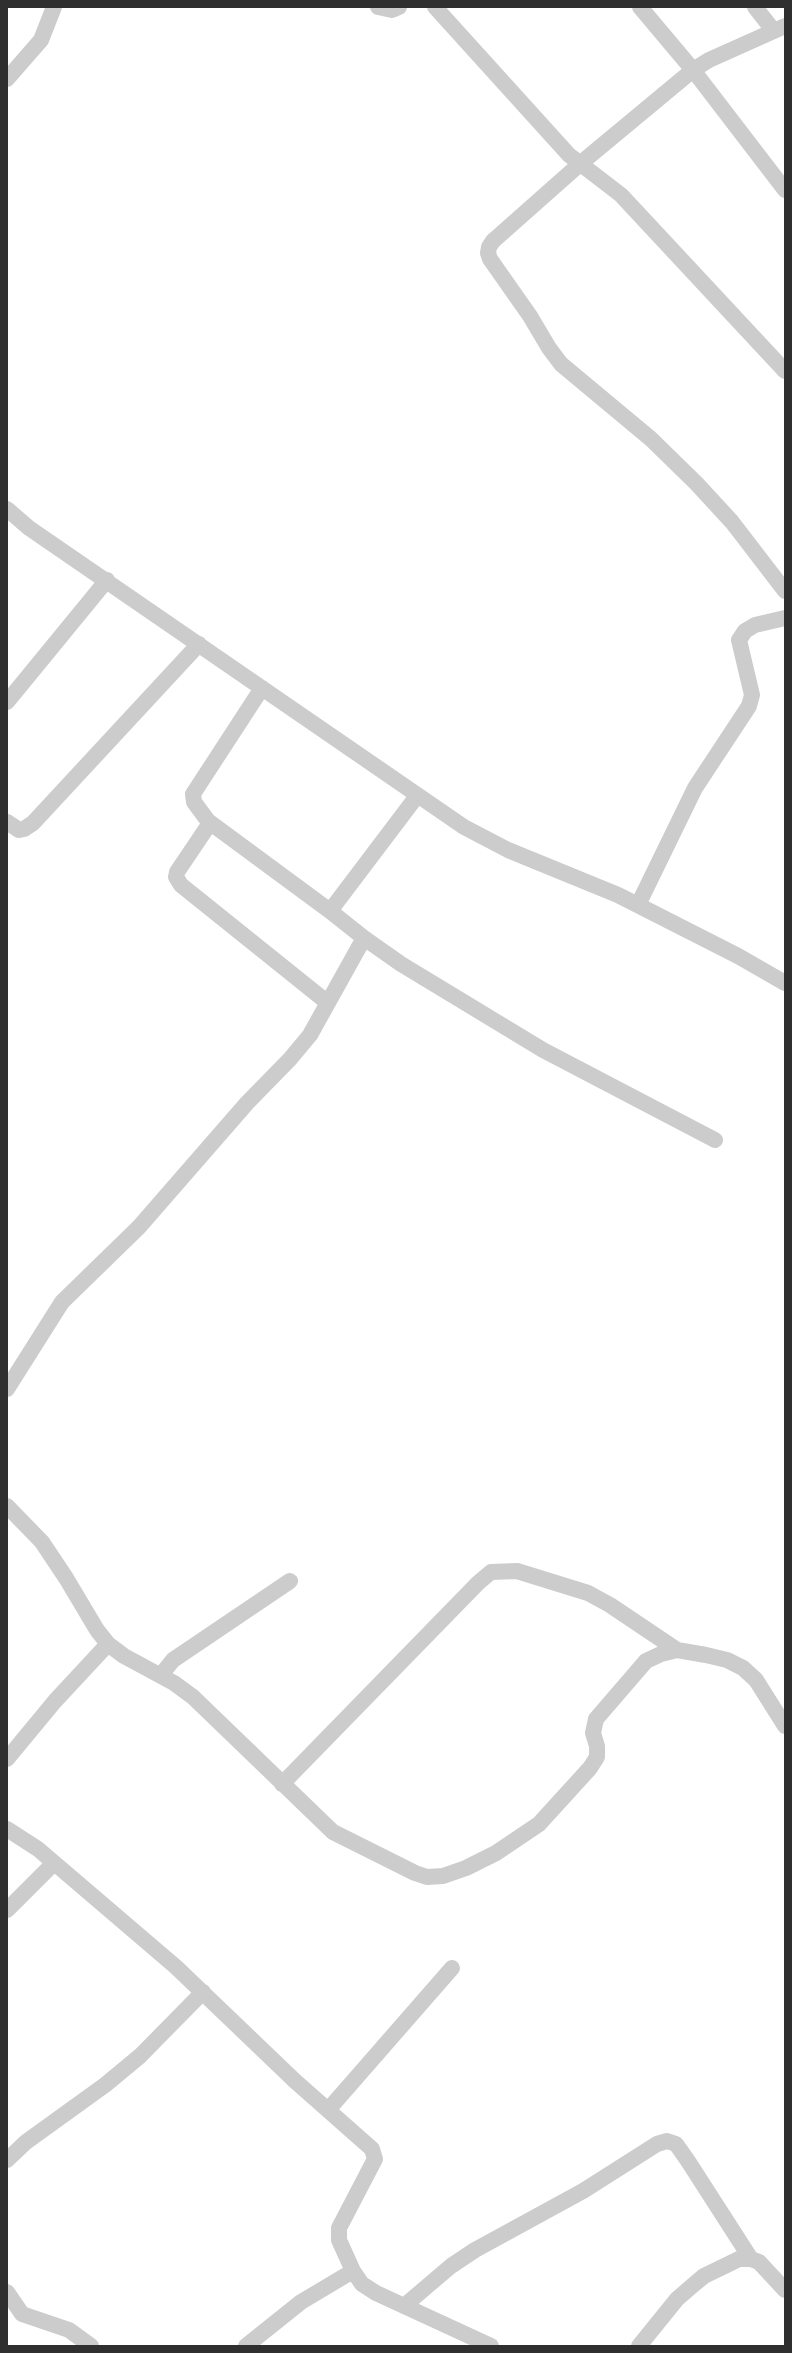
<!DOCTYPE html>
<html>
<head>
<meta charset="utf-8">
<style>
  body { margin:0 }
  #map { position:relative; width:792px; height:2353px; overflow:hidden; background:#fff; font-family:Arial,sans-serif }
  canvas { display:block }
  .frame { position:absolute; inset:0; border:8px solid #2f2f2f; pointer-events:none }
</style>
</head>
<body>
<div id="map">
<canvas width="792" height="2353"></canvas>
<div class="frame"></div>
</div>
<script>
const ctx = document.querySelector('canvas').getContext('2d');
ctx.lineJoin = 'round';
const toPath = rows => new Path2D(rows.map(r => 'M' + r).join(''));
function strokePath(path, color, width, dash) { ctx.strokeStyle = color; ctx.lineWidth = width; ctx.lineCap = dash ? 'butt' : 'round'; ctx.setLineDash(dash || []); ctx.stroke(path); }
const minor = toPath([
  [378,7,392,10,399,7],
  [435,7,569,155,621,195,785,371],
  [640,7,693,70,785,190],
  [755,7,773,30],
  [785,26,709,60,693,70,581,163,493,241,489,247,488,253,490,259,530,316,549,348,561,364,651,439,697,484,732,522,785,591],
  [7,79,41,40,54,7],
  [7,509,29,528,464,827,508,850,618,895,738,956,785,983],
  [262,688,193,794,194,802,208,821,208,826,177,872,176,877,181,885,328,1003],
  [7,702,107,580],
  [208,821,330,911],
  [7,822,19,830,24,829,33,823,199,644],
  [638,905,695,788,749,706,752,695,739,640,745,631,755,625,785,618],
  [364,938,401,964,543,1050,715,1140],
  [7,1389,62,1302,139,1227,247,1103,290,1059,310,1035,364,938,330,911,417,796],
  [7,1506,42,1542,66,1578,97,1630,108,1644,124,1656,174,1683,193,1697,333,1832,415,1873,427,1877,443,1876,466,1868,496,1853,539,1824,590,1768,597,1757,597,1746,593,1733,596,1719,646,1661,661,1654,677,1650,706,1655,727,1660,743,1668,756,1680,785,1726],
  [161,1675,173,1660,290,1581],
  [7,1759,55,1701,108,1644],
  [282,1784,478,1583,491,1572,517,1571,588,1593,610,1605,677,1650],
  [7,1829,38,1849,176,1967,295,2081,372,2149,375,2159,339,2228,339,2240,353,2271,362,2284,376,2293,491,2346],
  [7,1910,54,1863],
  [328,2110,452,1968],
  [7,2160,26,2142,105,2085,140,2056,203,1992],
  [7,2292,22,2314,69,2330,91,2346],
  [404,2306,451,2266,475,2250,583,2191,657,2144,667,2141,676,2144,688,2161,751,2259],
  [246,2346,301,2302,353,2271],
  [639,2346,677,2299,692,2286,704,2276,739,2259,751,2259,759,2262,785,2290]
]);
strokePath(minor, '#ccc', 16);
</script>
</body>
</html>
